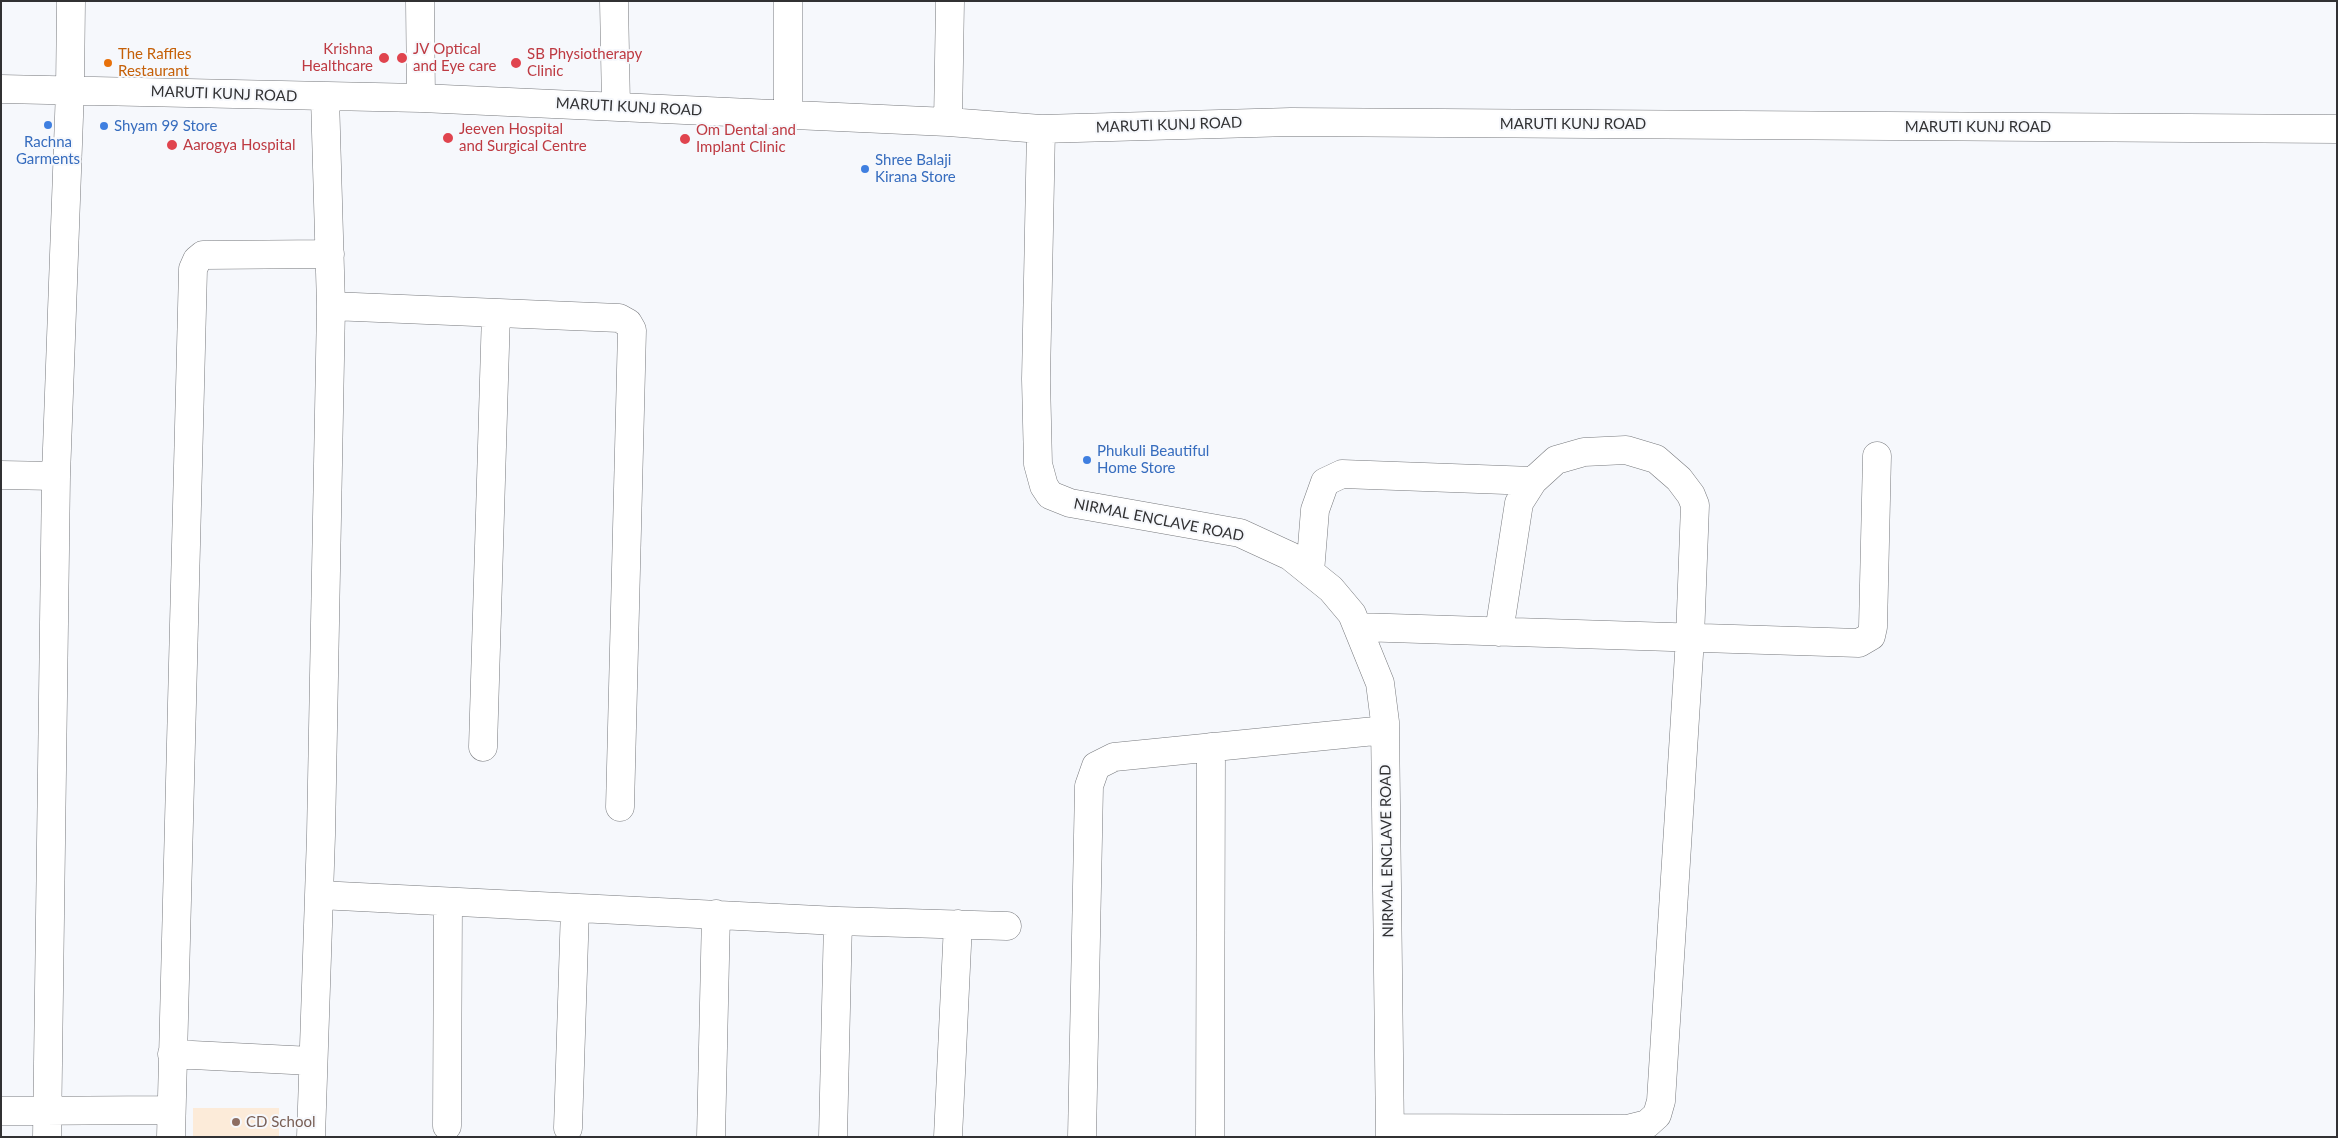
<!DOCTYPE html>
<html>
<head>
<meta charset="utf-8">
<style>
  body { margin:0 }
  #map { position:relative; width:2338px; height:1138px; overflow:hidden; background:#f6f8fc; font-family:Lato,sans-serif }
  canvas { display:block }
  .frame { position:absolute; inset:0; border:2px solid #313133; pointer-events:none }
</style>
</head>
<body>
<div id="map">
<canvas width="2338" height="1138"></canvas>
<div class="frame"></div>
</div>
<script>
const ctx = document.querySelector('canvas').getContext('2d');
ctx.lineJoin = 'round';
function fillPath(path, color) { ctx.fillStyle = color; ctx.fill(path, 'evenodd'); }
const toPath = rows => new Path2D(rows.map(r => 'M' + r).join(''));
function strokePath(path, color, width, dash) { ctx.strokeStyle = color; ctx.lineWidth = width; ctx.lineCap = dash ? 'butt' : 'round'; ctx.setLineDash(dash || []); ctx.stroke(path); }
function write(font, color, halo, rows, align = 'center') {
  ctx.font = font + ' Lato,sans-serif'; ctx.lineWidth = 4; ctx.setLineDash([]); ctx.textBaseline = 'middle'; ctx.strokeStyle = halo; ctx.fillStyle = color; for (const [text, x, y, turn = 0] of rows) {
    ctx.save(); ctx.translate(x, y); ctx.rotate((+turn || 0) * Math.PI / 180); ctx.textAlign = isNaN(turn) ? turn : align; if (halo) ctx.strokeText(text, 0, 0); ctx.fillText(text, 0, 0); ctx.restore();
  }
}
const education = toPath([
  [193,1108,279,1108,279,1137,193,1137]
]);
const minor = toPath([
  [420,1,421,98],
  [614,1,616,106],
  [1,89,421,98,948,122,1041,129,1291,122,2337,129],
  [788,115,788,1],
  [948,122,950,1],
  [1041,129,1036,379,1038,464,1044,486,1050,495,1070,503,1240,533,1290,556,1331,589,1352,614,1380,683,1385,722,1390,1137],
  [331,306,619,318,628,323,632,330,620,807],
  [1,475,56,476],
  [1310,572,1315,510,1325,482,1342,474,1533,481],
  [1358,627,1859,643,1871,636,1873,627,1877,456],
  [483,747,496,313],
  [319,895,838,921,1007,926],
  [172,1054,312,1061],
  [1,1111,171,1110],
  [447,1126,448,902],
  [568,1128,575,908],
  [1391,1128,1627,1129,1647,1124,1657,1115,1661,1101,1690,638,1695,505,1691,495,1679,479,1656,459,1626,450,1584,452,1556,460,1533,481,1519,503,1499,632],
  [47,1137,56,476,70,89,71,1],
  [171,1137,193,269,197,260,203,255,330,254],
  [311,1137,321,835,331,306,325,97],
  [711,1137,716,914],
  [833,1137,838,921],
  [948,1137,958,924],
  [1082,1137,1089,786,1096,766,1114,757,1385,730],
  [1210,1137,1211,747]
]);
const markers = [
  [384,58,6,"#e0444e"],
  [402,58,6,"#e0444e"],
  [108,63,5,"#e8710a"],
  [516,63,6,"#e0444e"],
  [48,125,5,"#3f7fe0"],
  [104,126,5,"#3f7fe0"],
  [448,138,6,"#e0444e"],
  [685,139,6,"#e0444e"],
  [172,145,6,"#e0444e"],
  [865,169,5,"#3f7fe0"],
  [1087,460,5,"#3f7fe0"],
  [236,1122,5,"#8d6e63"]
];
const healthNames = [
  ["Krishna",373,49,"right"],
  ["Healthcare",373,66,"right"],
  ["JV Optical",413,49],
  ["and Eye care",413,66],
  ["SB Physiotherapy",527,54],
  ["Clinic",527,71],
  ["Jeeven Hospital",459,129],
  ["and Surgical Centre",459,146],
  ["Om Dental and",696,130],
  ["Implant Clinic",696,147],
  ["Aarogya Hospital",183,145]
];
const foodNames = [
  ["The Raffles",118,54],
  ["Restaurant",118,71]
];
const streetNames = [
  ["MARUTI KUNJ ROAD",224,94,2],
  ["MARUTI KUNJ ROAD",629,107,3],
  ["MARUTI KUNJ ROAD",1573,124],
  ["MARUTI KUNJ ROAD",1169,125,-2],
  ["MARUTI KUNJ ROAD",1978,127],
  ["NIRMAL ENCLAVE ROAD",1159,520,11],
  ["NIRMAL ENCLAVE ROAD",1387,851,-91]
];
const shopNames = [
  ["Shyam 99 Store",114,126],
  ["Rachna",48,142,"center"],
  ["Garments",48,159,"center"],
  ["Shree Balaji",875,160],
  ["Kirana Store",875,177],
  ["Phukuli Beautiful",1097,451],
  ["Home Store",1097,468]
];
const educationNames = [
  ["CD School",246,1122]
];
fillPath(education, '#fcebd9');
strokePath(minor, '#77797d', 29);
strokePath(minor, '#fff', 28);
for (const [x, y, r, color] of markers) { const dot = new Path2D(); dot.arc(x, y, r, 0, 2 * Math.PI); ctx.fillStyle = color; ctx.fill(dot); strokePath(dot, '#f6f8fc', 2); }
write('15px', '#be3a42', '#f6f8fc', healthNames, 'left');
write('15px', '#c56008', '#f6f8fc', foodNames, 'left');
write('15px', '#313133', '#f6f8fc', streetNames);
write('15px', '#366cbe', '#f6f8fc', shopNames, 'left');
write('15px', '#785e54', '#f6f8fc', educationNames, 'left');
</script>
</body>
</html>
